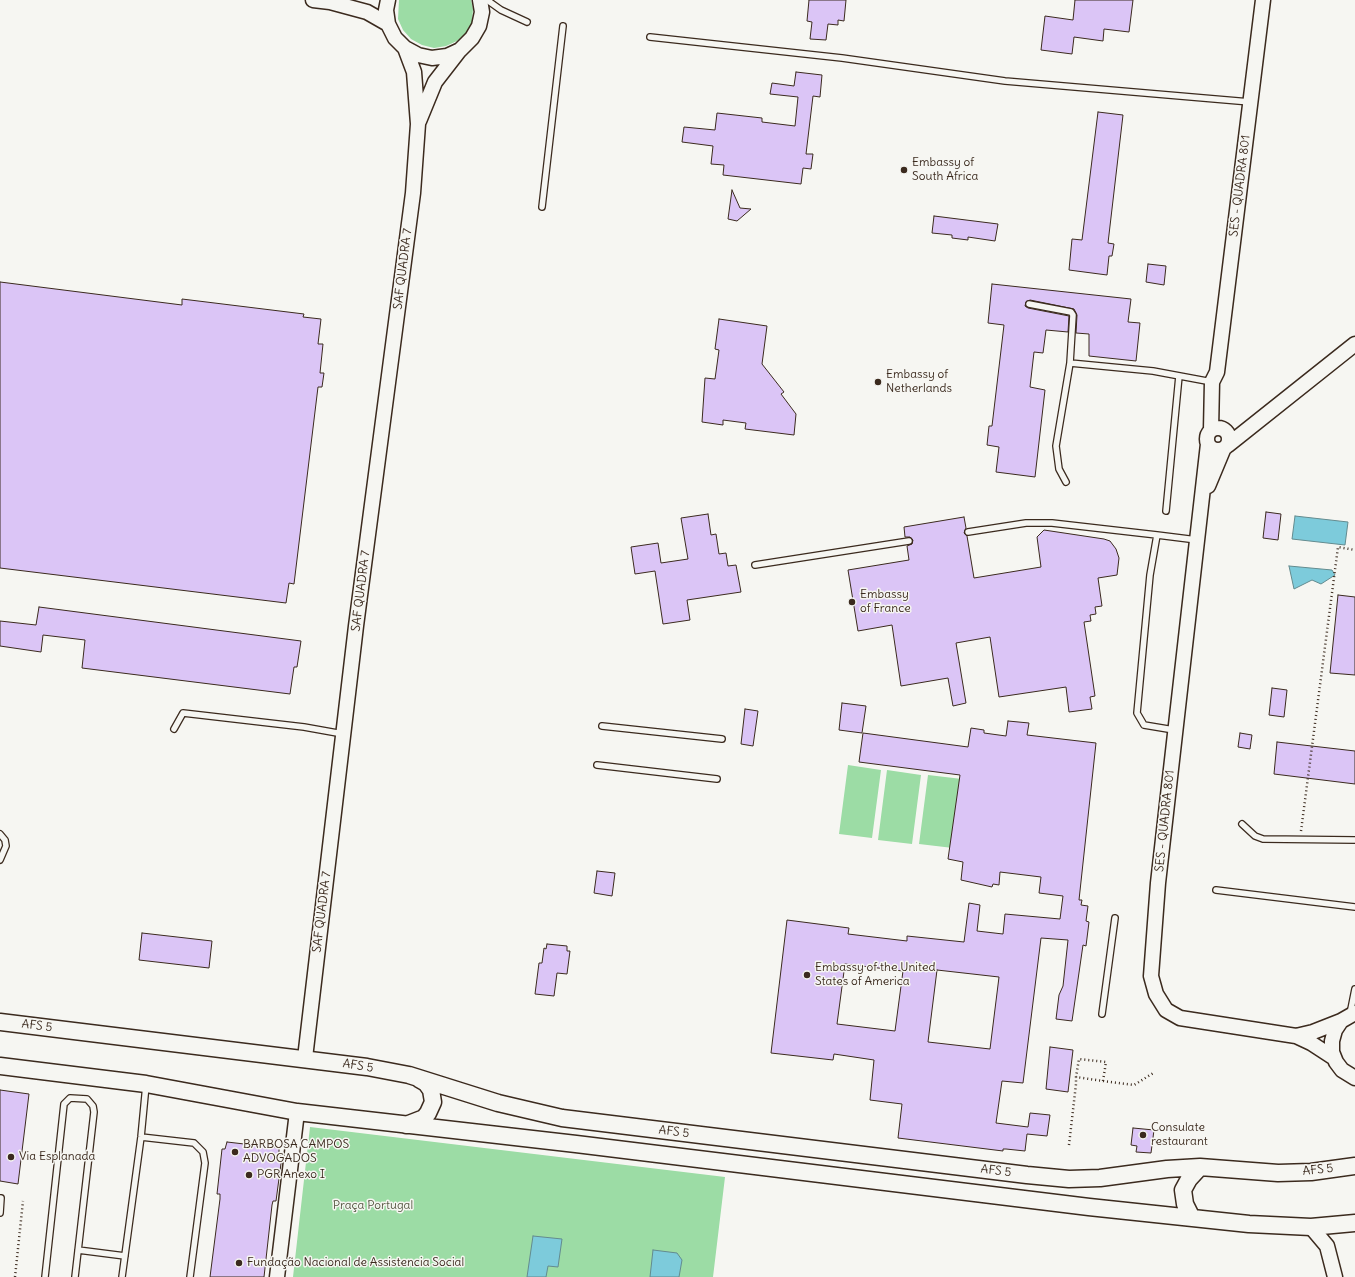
<!DOCTYPE html>
<html>
<head>
<meta charset="utf-8">
<style>
  body { margin:0 }
  canvas { display:block; background:#f6f6f2 }
</style>
</head>
<body>
<canvas width="1355" height="1277"></canvas>
<script>
const ctx = document.querySelector('canvas').getContext('2d');
ctx.lineJoin = 'round';
function fillPath(path, color) { ctx.fillStyle = color; ctx.fill(path, 'evenodd'); }
const toPath = rows => new Path2D(rows.map(r => 'M' + r).join(''));
function strokePath(path, color, width, dash) { ctx.strokeStyle = color; ctx.lineWidth = width; ctx.lineCap = dash ? 'butt' : 'round'; ctx.setLineDash(dash || []); ctx.stroke(path); }
function write(font, color, halo, rows, align = 'center') {
  ctx.font = font + ' Delius,sans-serif'; ctx.lineWidth = 3; ctx.setLineDash([]); ctx.textBaseline = 'middle'; ctx.strokeStyle = halo; ctx.fillStyle = color; for (const [text, x, y, turn = 0] of rows) {
    ctx.save(); ctx.translate(x, y); ctx.rotate((+turn || 0) * Math.PI / 180); ctx.textAlign = isNaN(turn) ? turn : align; if (halo) ctx.strokeText(text, 0, 0); ctx.fillText(text, 0, 0); ctx.restore();
  }
}
const green = toPath([
  [399,0,471,0,473,9,472,22,466,33,457,41,446,46,434,48,422,45,411,39,403,30,398,19],
  [848,765,881,770,872,838,839,834],
  [887,770,921,775,912,844,878,840],
  [928,775,962,779,953,848,919,844],
  [310,1127,725,1177,713,1277,293,1277]
]);
const water = toPath([
  [1295,516,1348,522,1345,545,1292,539,1295,516],
  [1289,566,1332,570,1335,575,1321,584,1312,580,1294,589,1289,566],
  [533,1236,562,1239,558,1267,548,1266,546,1277,527,1277,533,1236],
  [653,1250,677,1253,682,1260,679,1277,650,1277,653,1250]
]);
const building = toPath([
  [809,0,846,0,844,21,838,20,838,25,828,24,826,40,810,39,812,22,807,21,809,0],
  [1075,0,1133,0,1129,32,1104,29,1103,41,1074,37,1072,54,1041,50,1045,16,1073,20,1075,0],
  [796,72,822,75,820,97,813,96,806,154,813,154,811,169,803,168,801,184,723,175,724,165,711,164,713,146,682,142,684,127,715,130,717,113,762,118,762,122,795,126,798,97,770,94,772,83,794,86,796,72],
  [1098,112,1123,115,1108,243,1114,244,1112,256,1109,256,1107,275,1069,270,1072,239,1082,240,1098,112],
  [732,190,740,208,751,209,737,221,728,219,732,190],
  [934,216,998,224,995,241,968,237,968,240,952,238,952,235,932,233,934,216],
  [1148,264,1166,266,1164,285,1146,282,1148,264],
  [0,282,182,305,182,299,304,314,303,317,321,319,318,344,323,344,320,373,324,373,322,387,318,387,294,584,289,583,286,603,0,568,0,282],
  [992,284,1131,299,1128,322,1140,323,1136,361,1089,356,1089,334,1076,333,1077,315,1074,309,1030,300,1026,302,1025,306,1028,308,1069,316,1068,332,1046,330,1043,353,1034,352,1030,387,1045,390,1035,477,996,472,999,447,987,445,989,426,992,426,1004,325,988,323,992,284],
  [719,319,767,326,762,364,784,392,781,394,796,414,794,435,745,429,746,423,723,420,723,425,702,422,705,378,715,379,719,350,715,349,719,319],
  [1266,512,1281,514,1278,540,1263,538,1266,512],
  [708,514,711,535,716,534,719,554,726,553,728,566,736,565,741,592,687,600,690,620,663,624,655,571,635,574,631,547,658,543,661,563,688,559,681,518,708,514],
  [964,517,966,528,964,533,967,536,974,578,1041,567,1037,537,1044,530,1104,539,1110,541,1116,549,1119,558,1117,575,1098,578,1102,606,1095,607,1096,614,1090,615,1091,621,1084,622,1095,696,1090,697,1092,709,1069,712,1066,687,999,697,990,637,956,643,966,703,953,706,948,678,901,686,892,625,858,631,848,570,909,560,907,546,912,544,913,540,910,537,905,537,904,527,964,517],
  [1338,595,1355,597,1355,675,1330,673,1338,595],
  [39,607,301,641,297,667,294,667,290,694,82,668,85,640,43,635,41,652,0,646,0,621,36,625,39,607],
  [1272,688,1287,690,1284,717,1269,715,1272,688],
  [842,703,866,706,862,733,839,730,842,703],
  [745,709,758,711,753,746,741,744,745,709],
  [1008,721,1029,723,1027,735,1096,743,1079,900,1082,900,1081,905,1088,906,1086,921,1089,922,1086,946,1083,945,1072,1021,1056,1019,1059,995,1063,986,1068,940,1041,938,1023,1083,1002,1081,996,1123,1028,1127,1030,1113,1050,1115,1047,1136,1027,1134,1025,1151,1006,1149,1003,1149,1003,1151,898,1138,902,1104,870,1100,874,1060,834,1054,833,1060,771,1053,787,920,849,928,848,934,907,941,907,936,964,942,969,903,980,905,977,931,1003,934,1005,914,1060,919,1063,896,1039,893,1041,877,1000,872,999,885,993,884,992,887,961,880,963,862,948,859,960,775,859,762,863,733,968,747,971,728,984,730,984,733,1006,736,1008,721],
  [845,964,903,971,895,1031,837,1024,845,964],
  [937,970,999,977,990,1049,928,1042,937,970],
  [1240,733,1252,735,1250,749,1238,747,1240,733],
  [1277,742,1355,751,1355,784,1274,774,1277,742],
  [597,871,615,873,612,896,594,893,597,871],
  [142,933,212,941,209,968,139,960,142,933],
  [547,944,567,946,567,951,570,951,567,974,557,973,554,996,535,994,539,963,542,963,544,948,546,949,547,944],
  [1050,1047,1073,1050,1068,1092,1046,1089,1050,1047],
  [0,1090,29,1094,18,1184,0,1181,0,1090],
  [1133,1128,1154,1130,1151,1153,1136,1152,1137,1146,1131,1145,1133,1128],
  [227,1142,279,1148,279,1155,282,1156,276,1201,273,1201,272,1205,264,1277,210,1277,220,1199,220,1194,217,1194,222,1149,225,1149,227,1142]
]);
const path = toPath([
  [1301,831,1338,547,1355,550],
  [1103,1081,1134,1085,1155,1072],
  [1069,1145,1076,1084,1076,1077,1079,1059,1106,1062,1103,1081,1076,1077],
  [15,1277,23,1201]
]);
const service = toPath([
  [487,0,501,10,527,22],
  [650,37,842,58,1005,81,1250,102],
  [542,207,563,26],
  [1029,304,1071,312,1073,315,1070,363],
  [1066,482,1059,469,1056,446,1070,363,1153,371,1212,382],
  [1166,511,1179,376],
  [968,532,1026,523,1052,523,1157,535],
  [755,565,909,541],
  [602,726,722,739],
  [174,729,183,713,304,727,343,734],
  [1174,730,1144,725,1137,713,1150,575,1157,535,1197,540],
  [597,765,717,779],
  [1242,824,1255,836,1263,839,1355,840],
  [0,834,5,840,6,846,0,860],
  [1216,890,1355,907],
  [1102,1014,1115,918],
  [1350,1014,1355,989],
  [141,1137,194,1143,203,1152,205,1163,190,1277],
  [0,1213,1,1198],
  [78,1250,125,1256],
  [45,1277,64,1104,70,1098,87,1099,93,1106,94,1112,75,1277],
  [122,1277,141,1137,146,1085]
]);
const tertiary = toPath([
  [313,0,330,2,367,12,388,24],
  [388,0,386,10,388,24,395,38,405,48,418,55,432,58,447,56,460,50,472,38,479,26,482,12,480,0],
  [419,121,435,82,459,51],
  '1207 439a11 11 0 1 1 22 0a11 11 0 1 1-22 0Z',
  [1211,430,1212,382,1217,372,1263,0],
  [1208,444,1158,883,1151,976,1156,994,1166,1010,1180,1018,1296,1036,1311,1043,1334,1058],
  [1228,445,1355,344],
  [1208,486,1223,450],
  [1355,1013,1341,1021,1335,1030,1332,1041,1332,1052,1336,1062,1342,1070,1355,1078],
  [1296,1036,1313,1032,1341,1021],
  [305,1058,356,626,413,193,418,124,414,72,405,48],
  [1311,1227,1327,1246,1335,1277],
  [277,1277,297,1112]
]);
const secondary = toPath([
  [0,1022,367,1067,409,1075,498,1103,562,1118,1027,1175,1069,1179,1100,1178,1167,1169,1200,1167,1278,1173,1311,1172,1355,1166],
  [0,1066,146,1084,297,1112,576,1144,1089,1207,1249,1224,1311,1227,1355,1223],
  [406,1125,424,1118,428,1113,433,1102,431,1090,426,1083,419,1079],
  [1192,1218,1185,1204,1183,1190,1189,1179,1200,1167]
]);
const markers = [
  [904,170,4,"#3b2a1e"],
  [878,382,4,"#3b2a1e"],
  [852,602,4,"#3b2a1e"],
  [807,975,4,"#3b2a1e"],
  [1143,1135,4,"#3b2a1e"],
  [235,1152,4,"#3b2a1e"],
  [11,1157,4,"#3b2a1e"],
  [249,1175,4,"#3b2a1e"],
  [239,1263,4,"#3b2a1e"]
];
const poiNames = [
  ["Embassy of",912,163],
  ["South Africa",912,177],
  ["Embassy of",886,375],
  ["Netherlands",886,389],
  ["Embassy",860,595],
  ["of France",860,609],
  ["Embassy of the United",815,968],
  ["States of America",815,982],
  ["Consulate",1151,1128],
  ["restaurant",1151,1142],
  ["BARBOSA CAMPOS",243,1145],
  ["ADVOGADOS",243,1159],
  ["Via Esplanada",19,1157],
  ["PGR Anexo I",257,1175],
  ["Fundação Nacional de Assistencia Social",247,1263]
];
const streetNames = [
  ["SES - QUADRA 801",1240,186,-83],
  ["SAF QUADRA 7",403,269,-83],
  ["SAF QUADRA 7",361,591,-83],
  ["SES - QUADRA 801",1165,821,-84],
  ["SAF QUADRA 7",322,912,-83],
  ["AFS 5",37,1026,7],
  ["AFS 5",358,1066,9],
  ["AFS 5",674,1132,7],
  ["AFS 5",1318,1170,-6],
  ["AFS 5",996,1171,7]
];
const parkNames = [
  ["Praça Portugal",373,1206]
];
fillPath(green, '#9cdca5');
fillPath(water, '#7dcbdb');
strokePath(water, '#638b8f', 1);
fillPath(building, '#dbc5f6');
strokePath(building, '#3b2a1e', 1);
strokePath(service, '#3b2a1e', 8);
strokePath(tertiary, '#3b2a1e', 17);
strokePath(secondary, '#3b2a1e', 19);
strokePath(path, '#3b2a1e', 2.5, [1, 3]);
strokePath(service, '#f6f6f2', 5.5);
strokePath(tertiary, '#f6f6f2', 14);
strokePath(secondary, '#f6f6f2', 16);
for (const [x, y, r, color] of markers) { const dot = new Path2D(); dot.arc(x, y, r, 0, 2 * Math.PI); ctx.fillStyle = color; ctx.fill(dot); strokePath(dot, '#f6f6f2', 1.5); }
write('12px', '#3b2a1e', '#f6f6f2', poiNames, 'left');
write('12px', '#3b2a1e', '#f6f6f2', streetNames);
write('12px', '#535640', '#f6f6f2', parkNames);
</script>
</body>
</html>
